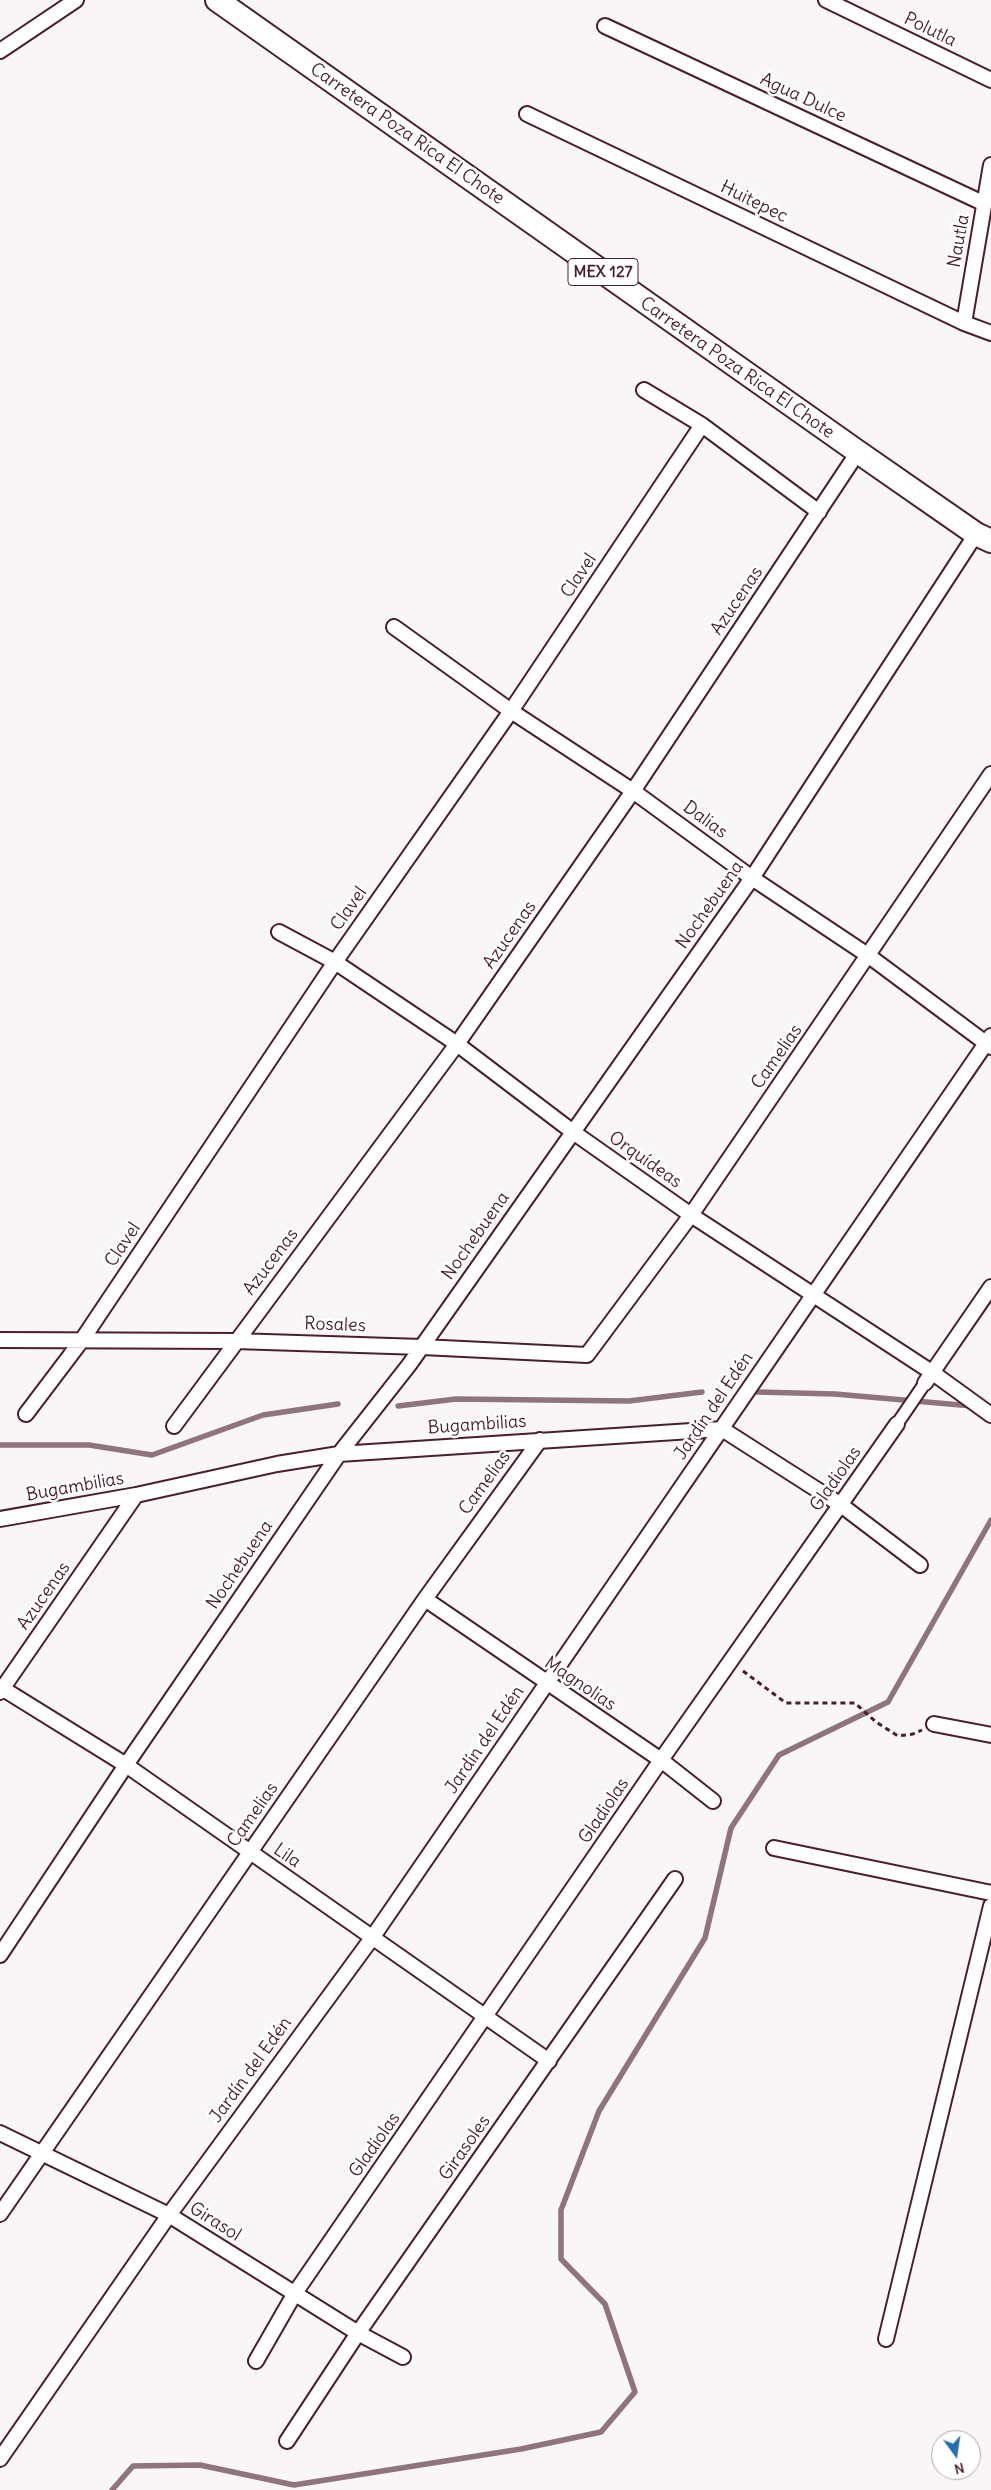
<!DOCTYPE html>
<html>
<head>
<meta charset="utf-8">
<style>
  body { margin:0 }
  #map { position:relative; width:991px; height:2490px; overflow:hidden; background:#f8f6f7; font-family:Delius,sans-serif }
  canvas { display:block }
  .north { position:absolute; left:931px; top:2430px; width:50px; height:50px; box-sizing:border-box; background:#fff; border:1px solid #b7a5aa; border-radius:50%; rotate:166deg; font-size:14px; font-weight:700; line-height:20px; text-align:center; color:#4a1f2b }
  .north::after { content:''; display:block; margin:auto; width:18px; height:22px; background:#1f6fb2; clip-path:polygon(50% 0,100% 100%,50% 72%,0 100%) }
</style>
</head>
<body>
<div id="map">
<canvas width="991" height="2490"></canvas>
<div class="north">N</div>
</div>
<script>
const ctx = document.querySelector('canvas').getContext('2d');
ctx.lineJoin = 'round';
const toPath = rows => new Path2D(rows.map(r => 'M' + r).join(''));
function strokePath(path, color, width, dash) { ctx.strokeStyle = color; ctx.lineWidth = width; ctx.lineCap = dash ? 'butt' : 'round'; ctx.setLineDash(dash || []); ctx.stroke(path); }
function write(font, color, halo, rows, align = 'center') {
  ctx.font = font + ' Delius,sans-serif'; ctx.lineWidth = 5; ctx.setLineDash([]); ctx.textBaseline = 'middle'; ctx.strokeStyle = halo; ctx.fillStyle = color; for (const [text, x, y, turn = 0] of rows) {
    ctx.save(); ctx.translate(x, y); ctx.rotate((+turn || 0) * Math.PI / 180); ctx.textAlign = isNaN(turn) ? turn : align; if (halo) ctx.strokeText(text, 0, 0); ctx.fillText(text, 0, 0); ctx.restore();
  }
}
const stream = toPath([
  [757,1392,835,1394,972,1406],
  [398,1406,456,1399,629,1401,702,1392],
  [0,1445,89,1445,152,1455,263,1415,338,1404],
  [112,2490,133,2466,200,2465,294,2485,521,2449,601,2432,635,2392,605,2304,561,2259,561,2210,599,2111,705,1938,731,1828,779,1755,888,1702,991,1520]
]);
const path = toPath([
  [743,1671,786,1703,855,1703,876,1722,898,1736,913,1734,922,1730]
]);
const pedestrian = toPath([
  [897,1424,925,1383]
]);
const minor = toPath([
  [826,0,991,80],
  [605,26,985,204],
  [0,51,76,0],
  [527,114,964,323,991,333],
  [964,323,991,165],
  [644,390,702,425,819,512],
  [394,627,511,711,633,791,752,878,869,956,991,1047],
  [279,932,335,962,457,1044,573,1132,691,1215,933,1373,991,1415],
  [0,1340,235,1341,422,1347,587,1355,691,1215,991,774],
  [925,1383,991,1287],
  [26,1414,82,1340,335,962,511,711,702,425],
  [174,1426,457,1044,633,791,858,452],
  [0,1519,136,1495,277,1464,339,1454,722,1429,841,1505,920,1565],
  [425,1599,661,1760,713,1801],
  [0,1687,126,1765,549,2061],
  [0,1692,136,1495],
  [934,1724,991,1735],
  [774,1848,991,1893],
  [0,1955,126,1765,339,1454,409,1365,752,878,976,534],
  [0,2133,169,2215,358,2333,403,2357],
  [0,2214,425,1599,540,1440],
  [886,2339,991,1906],
  [256,2361,295,2293,661,1760,897,1424],
  [287,2441,358,2333,675,1879],
  [0,2459,169,2215,372,1938,991,1036]
]);
const primary = toPath([
  [217,0,858,452,976,534,991,541]
]);
const shields = [
  [603,272,70]
];
const shieldNames = [
  ["MEX 127",603,272]
];
const streetNames = [
  ["Polutla",930,30,26],
  ["Agua Dulce",803,98,25],
  ["Carretera Poza Rica El Chote",407,134,35],
  ["Huitepec",754,202,26],
  ["Nautla",959,241,-80],
  ["Carretera Poza Rica El Chote",737,368,35],
  ["Clavel",579,576,-56],
  ["Azucenas",737,601,-56],
  ["Dalias",705,820,36],
  ["Nochebuena",710,905,-55],
  ["Clavel",349,909,-55],
  ["Azucenas",510,935,-55],
  ["Camelias",777,1057,-55],
  ["Orquídeas",645,1160,35],
  ["Nochebuena",476,1236,-55],
  ["Clavel",123,1245,-56],
  ["Azucenas",271,1262,-53],
  ["Rosales",335,1325,2],
  ["Jardín del Edén",714,1406,-56],
  ["Bugambilias",477,1425,-4],
  ["Gladiolas",836,1479,-55],
  ["Camelias",485,1483,-54],
  ["Bugambilias",75,1487,-10],
  ["Nochebuena",240,1565,-56],
  ["Azucenas",44,1596,-55],
  ["Magnolias",580,1684,34],
  ["Jardín del Edén",485,1740,-56],
  ["Gladiolas",604,1811,-56],
  ["Camelias",253,1815,-55],
  ["Lila",287,1856,35],
  ["Jardín del Edén",251,2070,-54],
  ["Gladiolas",375,2145,-55],
  ["Girasoles",465,2148,-55],
  ["Girasol",215,2222,32]
];
strokePath(stream, '#8f747b', 5.5);
strokePath(pedestrian, '#4a1f2b', 15);
strokePath(minor, '#4a1f2b', 18);
strokePath(primary, '#4a1f2b', 26);
strokePath(path, '#4a1f2b', 3, [5, 4]);
strokePath(pedestrian, '#fff', 11);
strokePath(minor, '#fff', 14);
strokePath(primary, '#fff', 22);
for (const [x, y, w] of shields) { const box = new Path2D(); box.roundRect(x - w / 2, y - 13.5, w, 27, 4); ctx.fillStyle = '#fff'; ctx.fill(box); strokePath(box, '#4a1f2b', 1); }
write('bold 16px', '#4a1f2b', null, shieldNames);
write('18px', '#4a1f2b', '#fff', streetNames);
</script>
</body>
</html>
